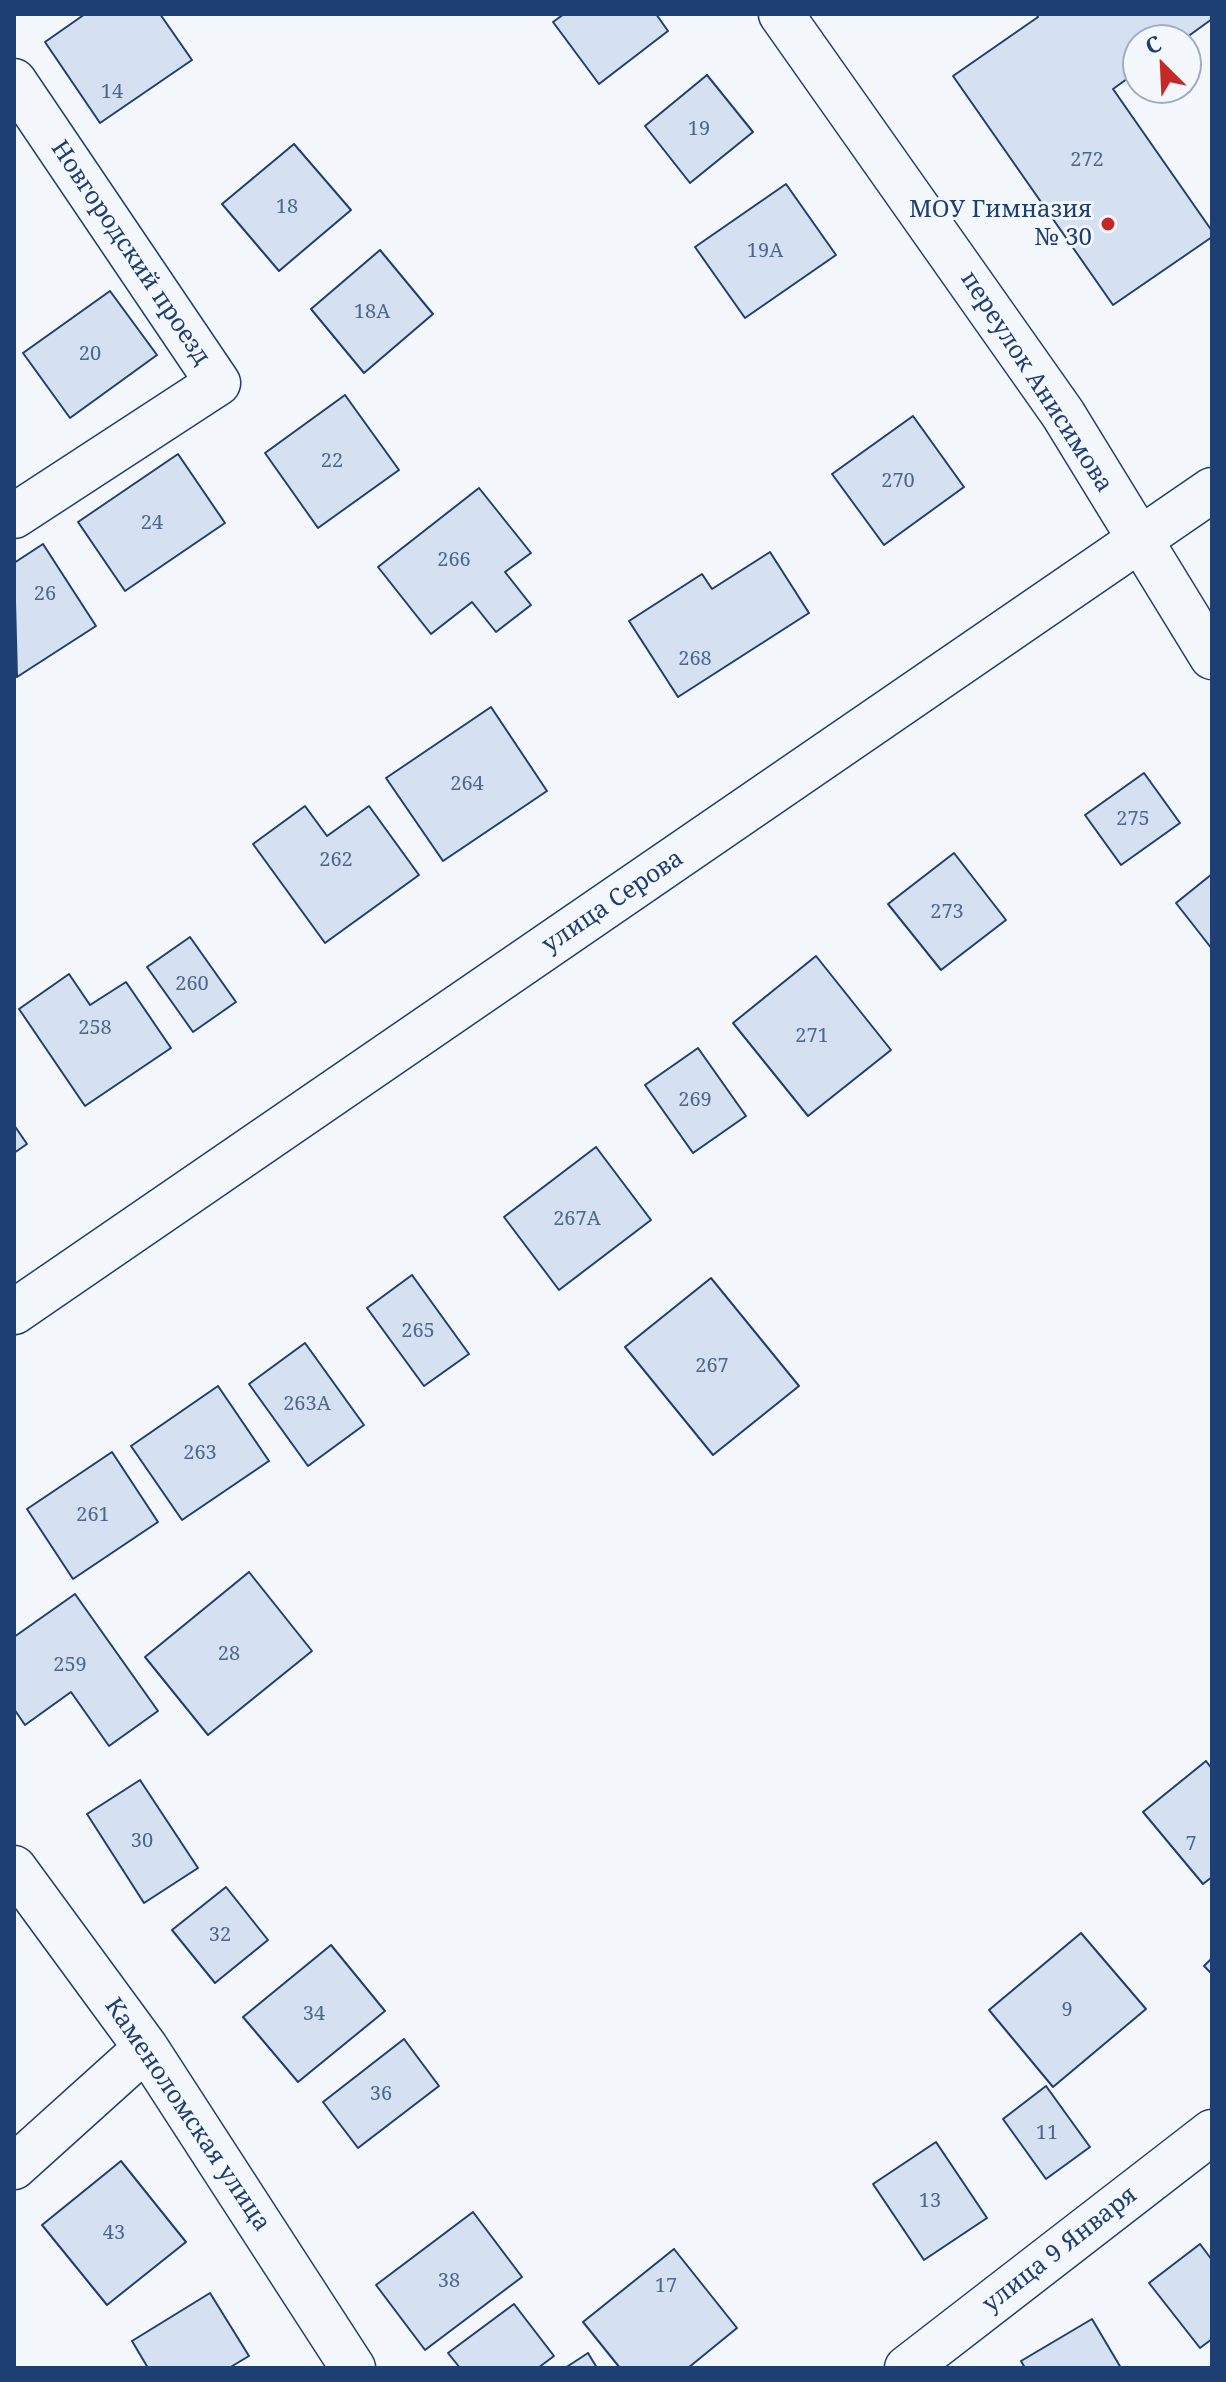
<!DOCTYPE html>
<html>
<head>
<meta charset="utf-8">
<style>
  body { margin:0 }
  #map { position:relative; width:1226px; height:2382px; overflow:hidden; background:#f4f7fb; font-family:"Noto Serif",serif }
  canvas { display:block }
  .frame { position:absolute; inset:0; border:16px solid #1d3f73; pointer-events:none }
  .north { position:absolute; left:1122px; top:24px; width:80px; height:80px; box-sizing:border-box; background:#f4f7fb; border:2px solid #9eadc5; border-radius:50%; rotate:336deg; font-size:22px; font-weight:700; line-height:32px; text-align:center; color:#1d3f73 }
  .north::after { content:''; display:block; margin:auto; width:28px; height:36px; background:#c62828; clip-path:polygon(50% 0,100% 100%,50% 72%,0 100%) }
</style>
</head>
<body>
<div id="map">
<canvas width="1226" height="2382"></canvas>
<div class="frame"></div>
<div class="north">С</div>
</div>
<script>
const ctx = document.querySelector('canvas').getContext('2d');
ctx.lineJoin = 'round';
function fillPath(path, color) { ctx.fillStyle = color; ctx.fill(path, 'evenodd'); }
const toPath = rows => new Path2D(rows.map(r => 'M' + r).join(''));
function strokePath(path, color, width, dash) { ctx.strokeStyle = color; ctx.lineWidth = width; ctx.lineCap = dash ? 'butt' : 'round'; ctx.setLineDash(dash || []); ctx.stroke(path); }
function write(font, color, halo, rows, align = 'center') {
  ctx.font = font + ' "Noto Serif",serif'; ctx.lineWidth = 6; ctx.setLineDash([]); ctx.textBaseline = 'middle'; ctx.strokeStyle = halo; ctx.fillStyle = color; for (const [text, x, y, turn = 0] of rows) {
    ctx.save(); ctx.translate(x, y); ctx.rotate((+turn || 0) * Math.PI / 180); ctx.textAlign = isNaN(turn) ? turn : align; if (halo) ctx.strokeText(text, 0, 0); ctx.fillText(text, 0, 0); ctx.restore();
  }
}
const building = toPath([
  [85,14,160,14,192,60,100,123,45,42,85,14],
  [564,14,656,14,668,31,599,84,553,22,564,14],
  [1036,14,1212,14,1212,19,1183,40,1138,40,1138,71,1113,89,1212,231,1212,237,1113,305,953,76,1038,17,1036,14],
  [707,75,753,132,690,183,645,126,707,75],
  [294,144,351,210,279,271,222,204,294,144],
  [786,184,836,255,745,318,695,247,786,184],
  [380,250,433,314,364,373,311,309,380,250],
  [110,291,157,355,70,418,23,353,110,291],
  [345,395,399,470,318,528,265,453,345,395],
  [913,416,964,487,884,545,832,474,913,416],
  [178,454,225,523,125,591,78,522,178,454],
  [479,488,531,553,505,572,531,605,496,632,472,602,431,634,378,567,479,488],
  [43,544,96,626,17,677,14,563,43,544],
  [770,552,809,613,678,697,629,621,702,574,712,589,770,552],
  [491,707,547,791,443,861,386,778,491,707],
  [1144,773,1180,823,1121,865,1085,815,1144,773],
  [305,806,327,836,369,806,419,875,325,943,253,844,305,806],
  [954,853,1006,920,941,970,888,904,954,853],
  [1212,874,1212,949,1176,903,1212,874],
  [190,937,236,1002,193,1032,147,967,190,937],
  [816,956,891,1050,808,1116,733,1023,816,956],
  [69,974,90,1005,126,982,171,1048,85,1106,19,1009,69,974],
  [698,1048,746,1116,693,1153,645,1085,698,1048],
  [14,1125,27,1144,14,1153,14,1125],
  [596,1147,651,1220,559,1290,504,1217,596,1147],
  [412,1275,469,1354,424,1386,367,1308,412,1275],
  [711,1278,799,1386,713,1455,625,1347,711,1278],
  [305,1343,364,1425,308,1466,249,1384,305,1343],
  [218,1386,269,1461,182,1520,131,1446,218,1386],
  [112,1452,158,1522,73,1579,27,1509,112,1452],
  [249,1572,312,1651,208,1735,145,1657,249,1572],
  [75,1594,158,1711,109,1746,71,1692,25,1725,14,1709,14,1637,75,1594],
  [1206,1761,1212,1769,1212,1877,1203,1884,1143,1812,1206,1761],
  [140,1780,198,1868,144,1903,87,1814,140,1780],
  [226,1887,268,1940,215,1983,172,1930,226,1887],
  [1081,1933,1146,2009,1053,2087,989,2010,1081,1933],
  [331,1945,385,2011,298,2082,243,2017,331,1945],
  [1212,1958,1212,1974,1204,1966,1212,1958],
  [404,2039,439,2086,358,2148,323,2102,404,2039],
  [1046,2086,1090,2147,1046,2179,1003,2119,1046,2086],
  [936,2142,987,2218,924,2260,873,2184,936,2142],
  [121,2161,186,2242,107,2305,42,2225,121,2161],
  [473,2212,522,2277,425,2350,376,2285,473,2212],
  [1200,2244,1212,2260,1212,2339,1200,2348,1149,2283,1200,2244],
  [674,2249,737,2328,688,2368,620,2368,583,2322,674,2249],
  [210,2293,249,2356,229,2368,148,2368,132,2341,210,2293],
  [514,2304,554,2356,538,2368,460,2368,448,2353,514,2304],
  [1092,2319,1121,2368,1025,2368,1021,2361,1092,2319],
  [588,2353,597,2368,565,2368,588,2353]
]);
const street = toPath([
  [781,14,1063,414,1212,657],
  [14,81,218,383,14,516],
  [14,1868,146,2048,353,2368],
  [14,2167,146,2048],
  [907,2368,1212,2132]
]);
const secondary = toPath([
  [14,1312,1212,490]
]);
const markers = [
  [1108,224,8,"#c62828"]
];
const numberNames = [
  ["14",112,92],
  ["19",699,129],
  ["272",1087,160],
  ["18",287,207],
  ["19А",765,251],
  ["18А",372,312],
  ["20",90,354],
  ["22",332,461],
  ["270",898,481],
  ["24",152,523],
  ["266",454,560],
  ["26",45,594],
  ["268",695,659],
  ["264",467,784],
  ["275",1133,819],
  ["262",336,860],
  ["273",947,912],
  ["260",192,984],
  ["258",95,1028],
  ["271",812,1036],
  ["269",695,1100],
  ["267А",577,1219],
  ["265",418,1331],
  ["267",712,1366],
  ["263А",307,1404],
  ["263",200,1453],
  ["261",93,1515],
  ["28",229,1654],
  ["259",70,1665],
  ["30",142,1841],
  ["7",1191,1844],
  ["32",220,1935],
  ["9",1067,2010],
  ["34",314,2014],
  ["36",381,2094],
  ["11",1047,2133],
  ["13",930,2201],
  ["43",114,2233],
  ["38",449,2281],
  ["17",666,2286]
];
const poiNames = [
  ["МОУ Гимназия",1092,210],
  ["№ 30",1092,238]
];
const streetNames = [
  ["Новгородский проезд",130,253,56],
  ["переулок Анисимова",1036,382,57],
  ["улица Серова",613,902,-34],
  ["Каменоломская улица",187,2115,56],
  ["улица 9 Января",1060,2250,-38]
];
fillPath(building, '#d5e0f0');
strokePath(building, '#1d3f73', 2);
strokePath(street, '#1d3f73', 47);
strokePath(secondary, '#1d3f73', 47);
strokePath(street, '#f4f7fb', 44);
strokePath(secondary, '#f4f7fb', 44);
for (const [x, y, r, color] of markers) { const dot = new Path2D(); dot.arc(x, y, r, 0, 2 * Math.PI); ctx.fillStyle = color; ctx.fill(dot); strokePath(dot, '#f4f7fb', 3); }
write('20px', '#4b6792', null, numberNames);
write('24px', '#1d3f73', '#f4f7fb', poiNames, 'right');
write('24px', '#1d3f73', '#f4f7fb', streetNames);
</script>
</body>
</html>
